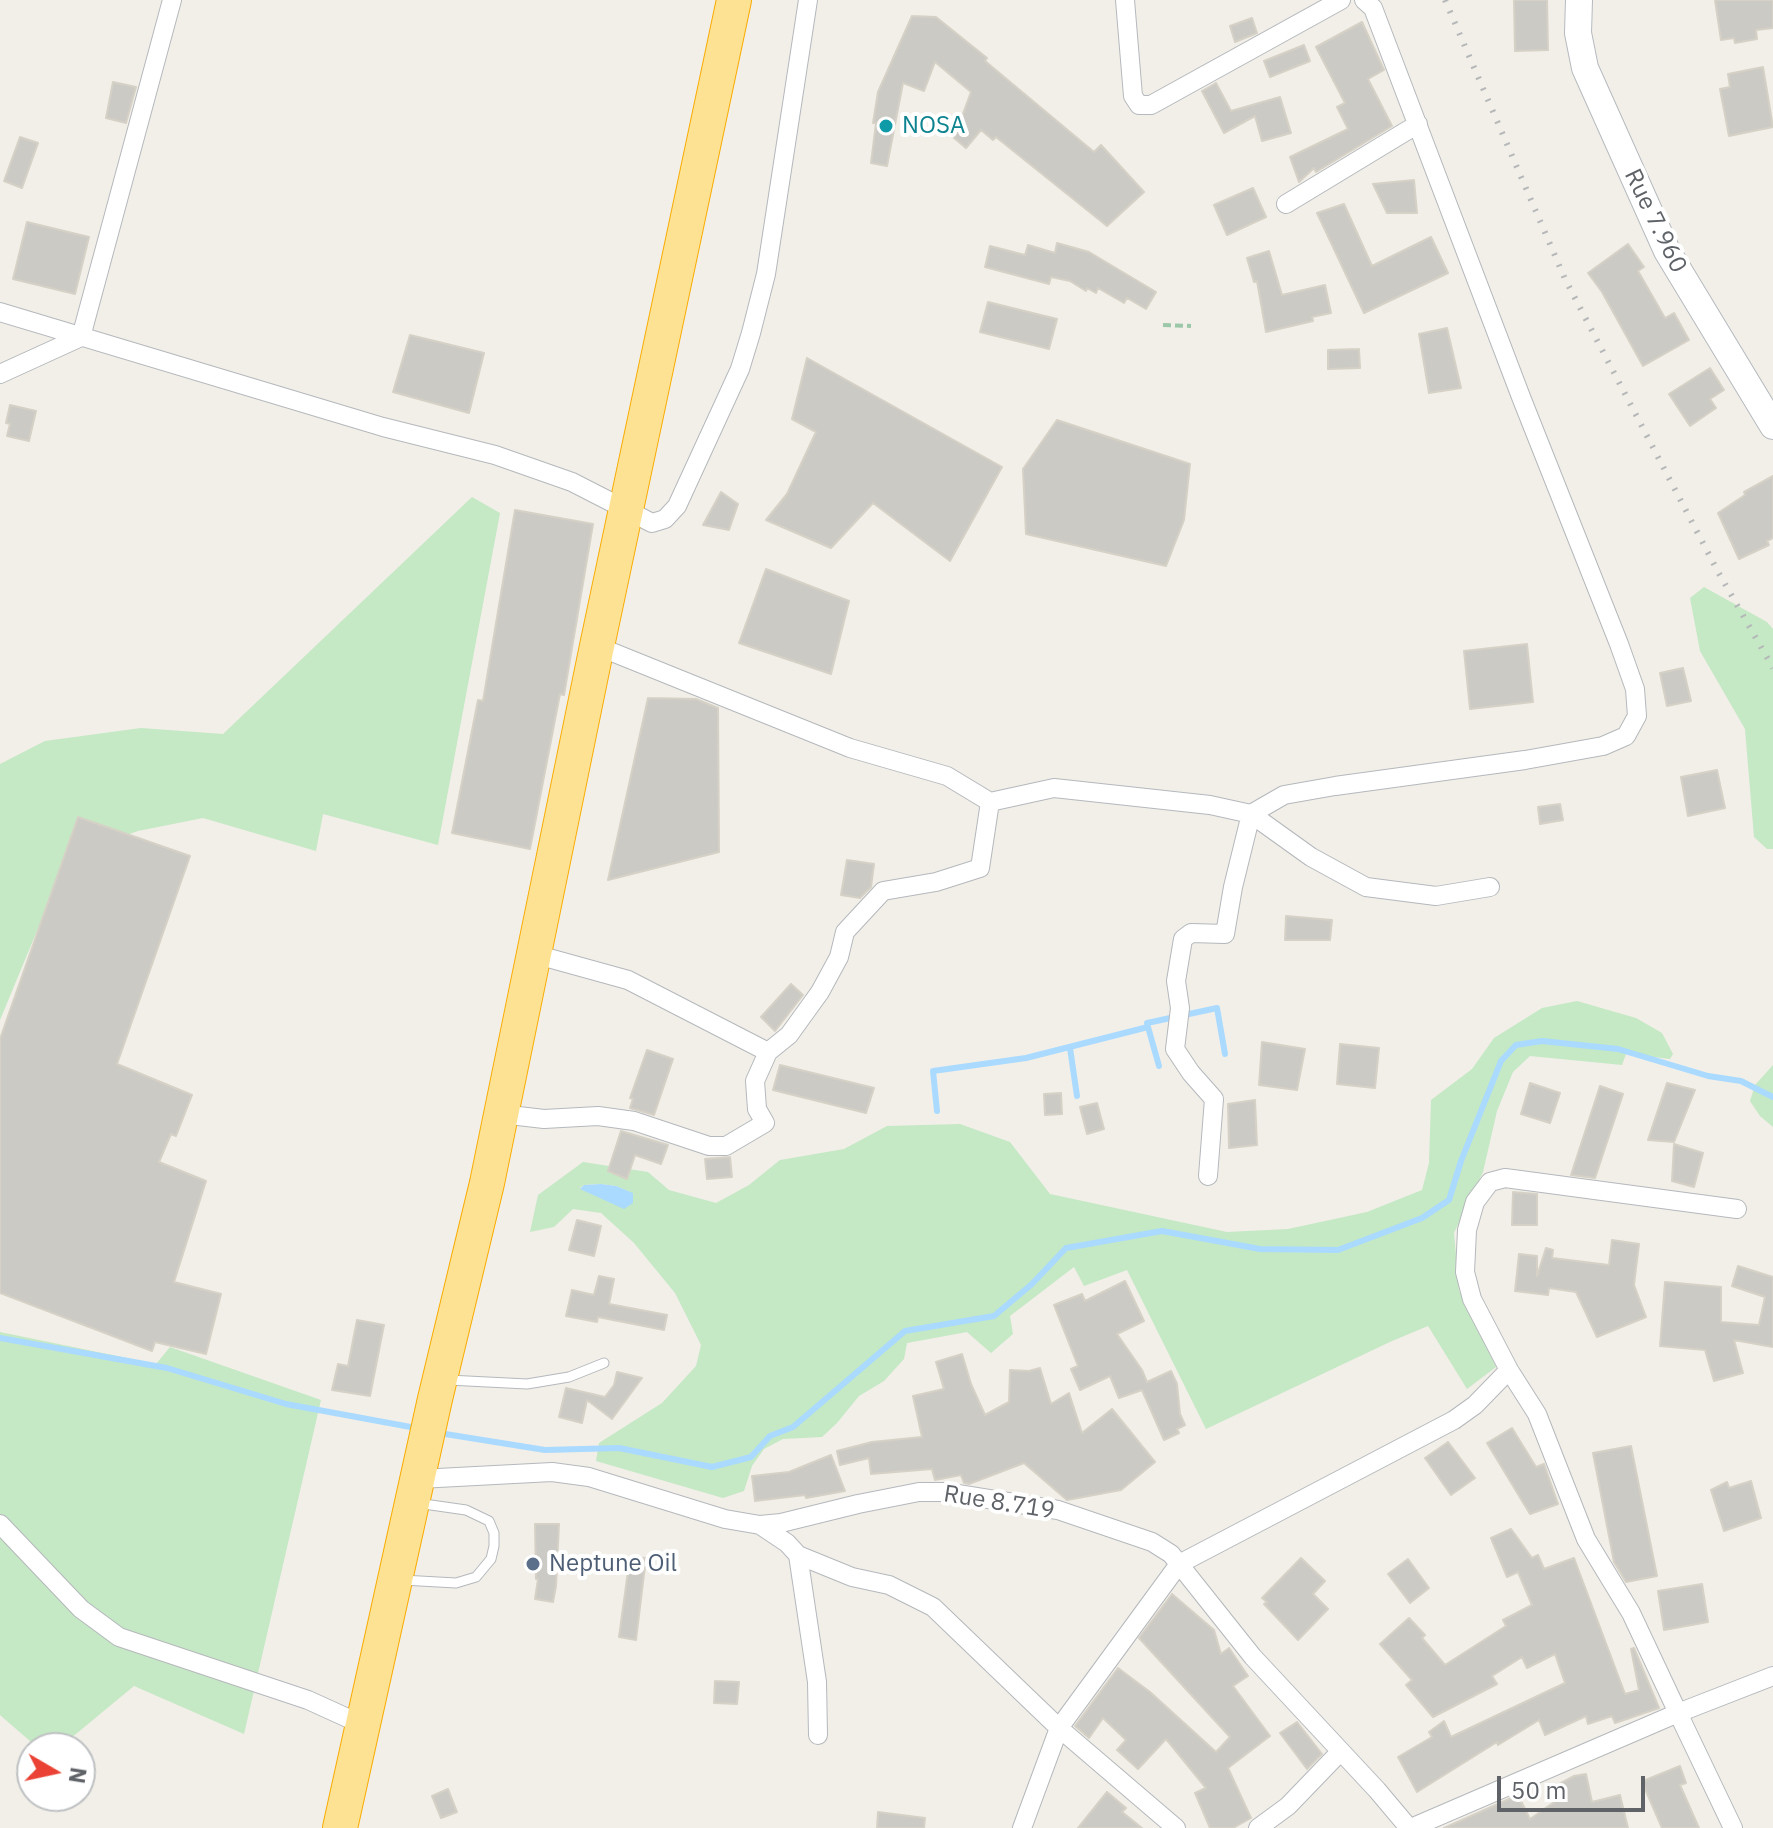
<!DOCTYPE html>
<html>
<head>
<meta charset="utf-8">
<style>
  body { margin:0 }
  #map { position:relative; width:1773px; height:1828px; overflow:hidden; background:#f1efe8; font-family:"IBM Plex Sans",sans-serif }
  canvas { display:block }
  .north { position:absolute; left:16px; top:1732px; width:80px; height:80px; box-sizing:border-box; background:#fff; border:2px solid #bfc1c3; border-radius:50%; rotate:99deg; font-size:22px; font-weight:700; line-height:32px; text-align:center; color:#5f6368 }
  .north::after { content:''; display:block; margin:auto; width:28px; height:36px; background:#ea4335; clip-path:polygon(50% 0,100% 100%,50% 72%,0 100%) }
  .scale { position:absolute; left:1497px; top:1776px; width:148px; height:36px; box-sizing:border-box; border:4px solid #5f6368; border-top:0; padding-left:10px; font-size:24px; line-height:28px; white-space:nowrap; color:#5f6368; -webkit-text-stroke:6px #fff; paint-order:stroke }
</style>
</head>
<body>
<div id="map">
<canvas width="1773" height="1828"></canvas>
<div class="north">N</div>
<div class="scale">50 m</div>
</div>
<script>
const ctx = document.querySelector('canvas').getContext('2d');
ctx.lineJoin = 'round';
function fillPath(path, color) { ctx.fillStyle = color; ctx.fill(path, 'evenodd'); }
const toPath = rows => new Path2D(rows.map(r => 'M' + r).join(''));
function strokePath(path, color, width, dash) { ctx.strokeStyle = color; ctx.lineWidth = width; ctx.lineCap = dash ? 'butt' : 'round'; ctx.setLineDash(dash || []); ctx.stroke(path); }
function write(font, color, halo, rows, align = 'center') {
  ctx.font = font + ' "IBM Plex Sans",sans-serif'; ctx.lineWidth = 8; ctx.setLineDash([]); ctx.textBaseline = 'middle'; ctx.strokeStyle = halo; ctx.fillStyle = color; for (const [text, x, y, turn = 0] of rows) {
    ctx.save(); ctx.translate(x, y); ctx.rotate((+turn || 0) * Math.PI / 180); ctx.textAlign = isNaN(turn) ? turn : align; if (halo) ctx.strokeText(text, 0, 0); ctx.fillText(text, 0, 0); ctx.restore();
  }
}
const green = toPath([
  [472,497,500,513,438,845,323,814,316,851,203,818,138,831,78,852,49,902,0,1020,0,764,45,741,141,728,223,734],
  [1704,587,1767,622,1773,629,1773,849,1767,849,1754,837,1745,729,1700,651,1690,598],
  [1577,1001,1636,1018,1662,1033,1673,1054,1670,1059,1626,1054,1622,1065,1530,1056,1513,1072,1497,1111,1483,1172,1454,1233,1459,1290,1496,1367,1467,1389,1428,1326,1392,1341,1206,1429,1127,1270,1084,1286,1074,1267,1010,1316,1013,1334,991,1353,967,1332,907,1343,904,1359,884,1381,859,1396,837,1423,822,1437,783,1439,764,1449,752,1466,744,1491,723,1498,596,1461,599,1443,662,1403,696,1366,701,1345,675,1293,634,1243,601,1213,573,1209,554,1227,530,1232,538,1195,583,1162,648,1172,669,1190,716,1203,749,1185,780,1160,844,1149,887,1126,960,1124,1010,1142,1050,1194,1227,1232,1288,1229,1367,1212,1422,1190,1429,1163,1431,1100,1472,1069,1494,1038,1542,1008],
  [601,1184,616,1186,632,1193,624,1208,580,1188,584,1185],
  [1773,1065,1773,1127,1760,1116,1750,1101,1755,1085],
  [0,1332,156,1364,170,1347,321,1400,244,1734,134,1686,59,1748,38,1748,0,1715]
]);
const water = toPath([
  [601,1184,616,1186,633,1193,633,1203,624,1209,580,1189,584,1185]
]);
const stream = toPath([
  [1148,1027,1159,1066],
  [1070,1048,1077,1096],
  [937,1111,933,1071,1026,1058,1148,1027,1147,1023,1217,1008,1225,1054],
  [0,1338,167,1368,286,1404,416,1428],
  [439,1433,545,1450,619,1448,712,1467,751,1457,770,1436,793,1427,905,1331,994,1316,1032,1284,1066,1248,1162,1231,1260,1249,1338,1250,1422,1218,1449,1200,1461,1161,1501,1061,1516,1045,1542,1041,1618,1049,1708,1076,1741,1081,1773,1097]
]);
const building = toPath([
  [1514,0,1547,0,1548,50,1515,51,1514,0],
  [1715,0,1773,0,1773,28,1756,30,1757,39,1735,43,1734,38,1721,40,1715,0],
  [912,16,936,17,987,58,985,61,1094,152,1101,145,1144,192,1107,226,996,137,993,140,981,130,966,148,954,138,971,92,935,62,924,91,903,83,887,166,871,163,876,123,873,123,878,92,912,16],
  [1252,18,1257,33,1235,42,1230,26,1252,18],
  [1362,22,1384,70,1368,79,1392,126,1316,172,1314,168,1299,182,1290,157,1348,129,1337,107,1345,103,1316,47,1362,22],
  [1304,45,1310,61,1270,77,1264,61,1304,45],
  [1763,67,1773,127,1729,136,1720,89,1730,87,1728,74,1763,67],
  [113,82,136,87,126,123,106,118,113,82],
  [1216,83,1231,111,1280,97,1291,133,1262,141,1255,116,1224,133,1202,91,1216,83],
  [20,137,38,143,22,188,4,181,20,137],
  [1414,180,1417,213,1387,213,1373,184,1414,180],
  [1253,188,1266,217,1227,235,1214,205,1253,188],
  [1344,204,1372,266,1431,237,1448,273,1364,313,1317,213,1344,204],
  [27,222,89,237,75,294,13,279,27,222],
  [1057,243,1089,252,1156,292,1146,309,1127,298,1124,303,1098,288,1096,293,1087,288,1086,291,1070,281,1051,277,1049,284,985,267,990,246,1025,255,1028,245,1055,253,1057,243],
  [1628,244,1644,267,1638,271,1665,318,1674,313,1689,340,1643,366,1602,292,1588,273,1628,244],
  [1269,251,1282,295,1325,285,1331,313,1312,317,1313,321,1266,332,1257,281,1254,282,1247,258,1269,251],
  [988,302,1057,319,1049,349,980,332,988,302],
  [1447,328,1461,388,1429,393,1419,334,1447,328],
  [410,335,484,353,469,413,393,392,410,335],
  [1359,349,1360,368,1328,369,1328,350,1359,349],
  [807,358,1002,467,950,561,873,503,831,548,766,520,787,494,816,432,792,419,807,358],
  [1710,368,1724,390,1710,399,1716,408,1690,426,1669,394,1710,368],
  [10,405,36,411,29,441,7,436,10,424,6,423,10,405],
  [1057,420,1190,464,1184,520,1166,566,1026,534,1023,469,1057,420],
  [1773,476,1773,538,1767,541,1769,545,1739,559,1718,513,1745,495,1744,492,1773,476],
  [721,492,738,504,729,530,703,525,721,492],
  [515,510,593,524,564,695,560,694,530,849,452,833,478,700,483,701,515,510],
  [766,569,849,601,831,674,739,643,766,569],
  [1527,644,1533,702,1470,709,1464,651,1527,644],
  [1683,668,1691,701,1667,706,1660,673,1683,668],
  [648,698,696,699,718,708,719,852,608,880,648,698],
  [1717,770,1725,808,1688,816,1681,777,1717,770],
  [1560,804,1563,820,1540,824,1538,807,1560,804],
  [78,817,190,856,117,1064,192,1095,176,1136,171,1134,159,1162,206,1181,174,1282,221,1294,206,1354,155,1342,152,1351,0,1293,0,1039,78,817],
  [847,860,874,864,871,887,860,898,841,895,847,860],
  [1286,916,1332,920,1330,940,1285,940,1286,916],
  [791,984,803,995,775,1031,761,1017,791,984],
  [1262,1042,1305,1049,1297,1090,1259,1085,1262,1042],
  [1340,1044,1379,1048,1375,1088,1337,1084,1340,1044],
  [647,1050,673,1059,654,1115,630,1108,633,1099,630,1098,647,1050],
  [780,1065,874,1088,866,1113,773,1090,780,1065],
  [1530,1083,1560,1093,1550,1123,1521,1114,1530,1083],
  [1667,1083,1695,1090,1674,1142,1648,1140,1667,1083],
  [1600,1086,1623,1094,1595,1178,1571,1175,1600,1086],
  [1061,1093,1062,1114,1045,1115,1044,1094,1061,1093],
  [1255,1100,1257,1145,1229,1148,1228,1104,1255,1100],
  [1097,1103,1104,1129,1087,1134,1080,1107,1097,1103],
  [621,1131,668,1145,661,1164,635,1155,627,1179,608,1171,621,1131],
  [1674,1144,1703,1153,1694,1187,1672,1181,1674,1144],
  [730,1157,732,1177,707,1179,705,1159,730,1157],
  [1513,1192,1537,1194,1537,1225,1512,1225,1513,1192],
  [577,1220,601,1226,594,1256,569,1250,577,1220],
  [1612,1240,1639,1244,1634,1285,1646,1317,1597,1337,1576,1292,1549,1288,1548,1295,1515,1291,1519,1254,1537,1256,1537,1276,1546,1248,1553,1250,1552,1258,1609,1265,1612,1240],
  [1738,1266,1773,1277,1773,1347,1734,1340,1743,1373,1714,1381,1705,1350,1660,1346,1665,1282,1721,1287,1721,1322,1759,1325,1765,1297,1732,1286,1738,1266],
  [599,1276,614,1279,609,1304,667,1315,664,1330,598,1317,597,1322,566,1316,572,1290,594,1295,599,1276],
  [1125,1281,1144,1321,1117,1334,1142,1370,1147,1382,1171,1371,1177,1384,1180,1414,1185,1425,1177,1429,1179,1433,1164,1440,1142,1390,1119,1398,1110,1376,1080,1390,1071,1369,1078,1366,1054,1305,1082,1294,1085,1301,1125,1281],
  [357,1320,384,1325,370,1396,332,1390,338,1364,348,1366,357,1320],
  [962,1354,971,1384,985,1415,1009,1402,1010,1370,1029,1371,1040,1368,1051,1404,1069,1393,1082,1433,1112,1409,1155,1462,1121,1490,1067,1500,1024,1463,969,1484,964,1483,961,1475,935,1480,932,1469,871,1474,869,1458,840,1465,837,1451,872,1442,922,1437,913,1396,944,1389,936,1362,962,1354],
  [617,1372,642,1378,612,1419,587,1400,582,1423,559,1417,566,1388,605,1397,614,1385,617,1372],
  [1512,1428,1536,1467,1544,1464,1558,1504,1530,1514,1487,1443,1512,1428],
  [1448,1442,1475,1478,1451,1495,1425,1458,1448,1442],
  [1631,1446,1657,1576,1626,1582,1614,1562,1593,1453,1631,1446],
  [831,1455,845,1491,806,1498,805,1495,755,1501,752,1476,789,1472,831,1455],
  [1751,1481,1761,1518,1724,1531,1711,1490,1727,1482,1729,1488,1751,1481],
  [535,1524,559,1524,556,1586,553,1602,535,1599,538,1579,536,1579,535,1524],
  [1511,1529,1532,1558,1538,1555,1544,1569,1574,1558,1625,1694,1639,1690,1631,1649,1634,1648,1659,1708,1615,1723,1612,1716,1588,1724,1586,1716,1545,1735,1539,1720,1498,1745,1497,1742,1417,1792,1398,1757,1432,1737,1429,1732,1444,1721,1451,1737,1565,1683,1555,1654,1527,1668,1522,1657,1492,1676,1497,1684,1433,1717,1406,1685,1412,1680,1380,1644,1409,1618,1425,1635,1422,1638,1445,1665,1506,1626,1503,1620,1532,1605,1518,1572,1507,1577,1491,1538,1511,1529],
  [630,1557,646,1558,636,1640,619,1637,630,1557],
  [1301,1558,1325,1581,1313,1594,1328,1609,1298,1640,1264,1604,1267,1602,1262,1598,1301,1558],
  [1408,1559,1429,1588,1410,1603,1388,1574,1408,1559],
  [1702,1584,1708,1622,1664,1630,1658,1591,1702,1584],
  [1172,1594,1214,1630,1221,1654,1229,1648,1248,1676,1233,1686,1270,1736,1228,1768,1251,1818,1233,1828,1210,1828,1195,1793,1206,1788,1166,1739,1138,1769,1117,1750,1126,1740,1103,1718,1089,1738,1075,1726,1118,1668,1150,1692,1216,1752,1230,1737,1139,1638,1172,1594],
  [715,1681,739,1682,737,1704,714,1703,715,1681],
  [1297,1722,1322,1754,1307,1769,1280,1733,1297,1722],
  [1680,1766,1686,1783,1680,1785,1699,1828,1662,1828,1645,1789,1643,1781,1680,1766],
  [1586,1774,1592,1802,1620,1795,1628,1828,1444,1828,1518,1795,1530,1819,1560,1798,1554,1787,1574,1776,1586,1774],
  [448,1789,457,1812,441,1818,432,1796,448,1789],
  [1107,1792,1126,1808,1122,1812,1142,1828,1078,1828,1107,1792],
  [878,1812,925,1818,924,1828,877,1828,878,1812]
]);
const path = toPath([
  [1163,325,1191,326]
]);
const lane = toPath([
  [448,1380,527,1384,569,1377,604,1363],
  [402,1580,456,1583,476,1577,491,1559,494,1546,494,1533,489,1521,466,1510,417,1503]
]);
const street = toPath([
  [1125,0,1133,96,1139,105,1151,105,1341,0],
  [1286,204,1418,124],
  [0,312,383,427,495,455,572,482,652,523,665,519,677,506,740,369,751,333,766,274,808,0],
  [0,374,81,337,172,0],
  [597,646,850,748,947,776,990,802,1054,788,1210,805,1251,814,1284,795,1335,786,1525,760,1603,746,1626,736,1637,716,1635,689,1619,644,1521,397,1373,8,1364,0],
  [534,954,628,980,768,1052,789,1035,820,992,839,957,845,932,883,891,936,882,980,868,990,802],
  [501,1114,544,1119,598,1116,634,1121,709,1146,726,1146,765,1123,757,1109,755,1081,768,1052],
  [1208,1176,1214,1099,1191,1073,1175,1049,1180,1008,1176,981,1183,939,1191,933,1225,934,1233,887,1251,814,1311,857,1366,887,1436,896,1490,887],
  [1737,1209,1505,1178,1490,1182,1475,1202,1467,1230,1465,1272,1472,1299,1509,1370,1537,1414,1586,1539,1631,1613,1678,1713,1773,1676],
  [419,1479,552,1472,589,1477,725,1519,760,1525,781,1523,858,1504,919,1492,945,1492,1058,1510,1152,1542,1171,1554,1179,1564,1253,1657,1377,1790,1409,1828],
  [0,1524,81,1609,119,1637,308,1700,363,1725],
  [760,1525,787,1543,798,1555,852,1577,889,1585,933,1607,1059,1728,1176,1828],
  [798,1555,817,1682,818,1735],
  [1022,1828,1059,1728,1179,1564,1454,1420,1475,1405,1509,1370],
  [1258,1828,1288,1806,1340,1752],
  [1411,1828,1678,1713,1733,1828]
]);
const secondary = toPath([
  [1579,0,1578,33,1585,68,1667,251,1773,426]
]);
const highway = toPath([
  [340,1828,435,1399,487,1183,597,646,734,0]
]);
const rail = toPath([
  [1445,0,1565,279,1717,570,1773,668]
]);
const markers = [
  [886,126,8,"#0f9aa8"],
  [533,1564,8,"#5c6f8a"]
];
const cultureNames = [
  ["NOSA",902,126]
];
const streetNames = [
  ["Rue 7.960",1655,221,64],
  ["Rue 8.719",999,1503,9]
];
const serviceNames = [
  ["Neptune Oil",549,1564]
];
fillPath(green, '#c5e8c5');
fillPath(water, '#aadaff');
strokePath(stream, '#aadaff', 6);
fillPath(building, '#cccac5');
strokePath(building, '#d6d1c6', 2);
strokePath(lane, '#b5b8bc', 11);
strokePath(street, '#b5b8bc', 20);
strokePath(secondary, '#b6babf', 28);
strokePath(highway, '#f9ab00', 36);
strokePath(path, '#9cc7a9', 4, [8, 4]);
strokePath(lane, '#fff', 9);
strokePath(street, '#fff', 18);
strokePath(secondary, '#fff', 26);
strokePath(highway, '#fde293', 34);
strokePath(rail, '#b6b7b8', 6, [2, 10]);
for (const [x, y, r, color] of markers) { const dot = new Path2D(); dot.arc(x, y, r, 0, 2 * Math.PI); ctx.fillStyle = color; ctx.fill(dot); strokePath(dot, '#fff', 3); }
write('24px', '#0d838f', '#fff', cultureNames, 'left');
write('24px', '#5f6368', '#fff', streetNames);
write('24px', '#4e5e75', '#fff', serviceNames, 'left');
</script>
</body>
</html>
